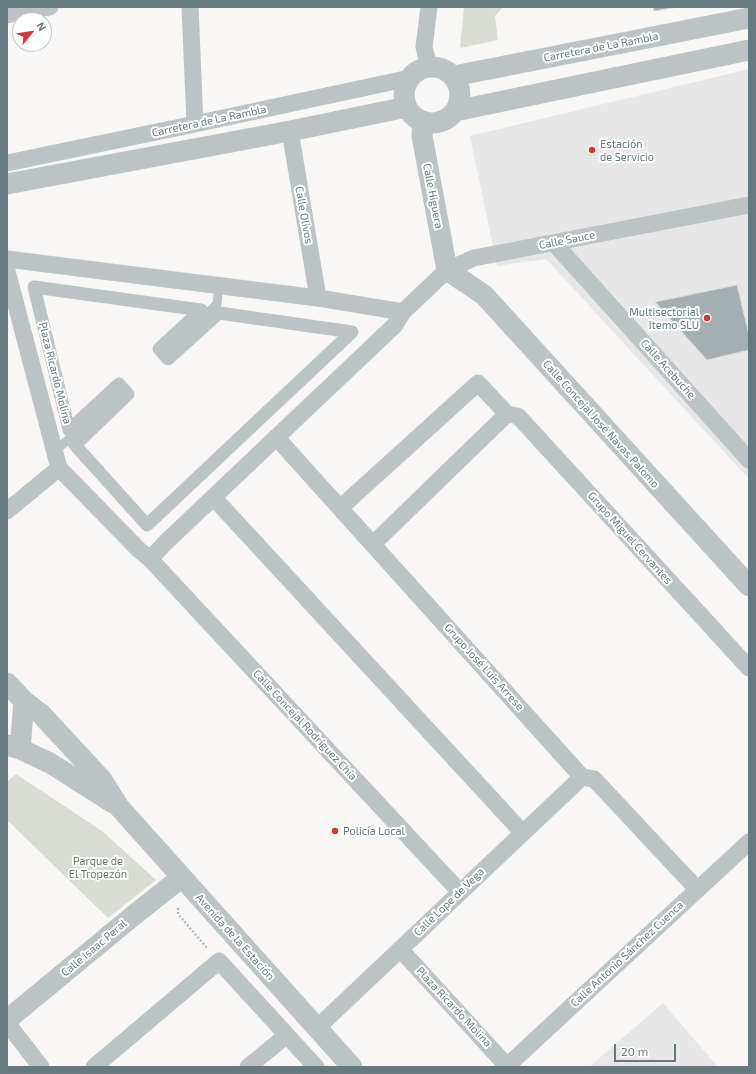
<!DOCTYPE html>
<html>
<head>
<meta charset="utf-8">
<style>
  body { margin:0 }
  #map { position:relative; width:756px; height:1074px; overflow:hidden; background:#f8f7f5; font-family:"Exo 2",sans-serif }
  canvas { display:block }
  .frame { position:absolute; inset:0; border:8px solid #65797e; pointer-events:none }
  .north { position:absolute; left:12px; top:12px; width:40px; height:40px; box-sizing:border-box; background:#fff; border:1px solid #c1c9cb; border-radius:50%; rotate:60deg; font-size:11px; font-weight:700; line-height:16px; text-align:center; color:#65797e }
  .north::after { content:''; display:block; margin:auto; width:14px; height:18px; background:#d83534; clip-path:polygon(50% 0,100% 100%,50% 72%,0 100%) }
  .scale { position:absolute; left:614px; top:1044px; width:62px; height:18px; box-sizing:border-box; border:2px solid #65797e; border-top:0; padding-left:5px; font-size:12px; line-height:14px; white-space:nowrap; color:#65797e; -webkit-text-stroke:3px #fff; paint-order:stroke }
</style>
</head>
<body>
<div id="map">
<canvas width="756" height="1074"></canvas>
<div class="frame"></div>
<div class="north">N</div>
<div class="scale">20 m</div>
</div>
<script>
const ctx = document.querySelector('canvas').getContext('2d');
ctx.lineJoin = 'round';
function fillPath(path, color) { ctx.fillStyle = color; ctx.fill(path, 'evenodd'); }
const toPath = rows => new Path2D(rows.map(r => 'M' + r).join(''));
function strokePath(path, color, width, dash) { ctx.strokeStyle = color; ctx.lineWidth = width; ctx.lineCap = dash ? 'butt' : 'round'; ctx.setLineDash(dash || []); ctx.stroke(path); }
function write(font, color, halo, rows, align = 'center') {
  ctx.font = font + ' "Exo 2",sans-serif'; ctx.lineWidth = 4; ctx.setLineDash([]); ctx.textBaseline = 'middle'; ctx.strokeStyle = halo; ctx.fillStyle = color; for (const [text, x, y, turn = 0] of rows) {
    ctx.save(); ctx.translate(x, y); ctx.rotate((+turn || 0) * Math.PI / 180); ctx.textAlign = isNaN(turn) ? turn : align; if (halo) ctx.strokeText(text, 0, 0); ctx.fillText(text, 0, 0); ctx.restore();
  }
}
const built = toPath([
  [749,69,749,479,546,259,497,266,470,136],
  [663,1003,718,1067,589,1067]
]);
const green = toPath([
  [464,7,503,7,495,16,498,40,460,48],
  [16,774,102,831,156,880,108,918,7,820,7,782]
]);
const building = toPath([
  [653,7,678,7,654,11,653,7],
  [737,285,749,335,749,350,707,360,655,302,737,285]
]);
const path = toPath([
  [178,908,178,914,207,948]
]);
const service = toPath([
  [166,352,217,304,219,286],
  [54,452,120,394]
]);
const pedestrian = toPath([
  [34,287,201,310,159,349,168,359,219,313,352,332,147,525,75,445,128,394,119,384,69,430,34,287]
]);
const minor = toPath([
  [190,7,195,124],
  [7,15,50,7],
  [429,67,424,47,429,7],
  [290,131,318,298],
  [7,163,195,124,410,78],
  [554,243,749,460],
  [7,259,318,298,403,312],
  [7,271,59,468,139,550,150,559,460,892],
  [276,437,582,777,594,779,697,889],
  [213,497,523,833],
  [340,508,478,383,507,414],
  [7,511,59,468],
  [373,544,507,414,518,416,749,668],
  [150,559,166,542,395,325,403,312,447,270,474,258,749,205],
  [400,949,507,1066],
  [7,1023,41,1067],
  [317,1028,582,777],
  [94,1067,219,961,316,1067],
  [248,1067,287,1035],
  [506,1067,749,842]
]);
const tertiary = toPath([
  '404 95a28 28 0 1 1 56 0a28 28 0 1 1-56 0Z',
  [454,76,749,18],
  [455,111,749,50],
  [423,122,422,136,447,270,484,295,749,586],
  [7,184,290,131,407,107],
  [7,683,24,701,41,714,102,780,119,807,352,1067],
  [7,745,20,749,50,763,113,803],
  [20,749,24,701],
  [7,1020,128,920,182,877]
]);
const markers = [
  [592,150,4,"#d83534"],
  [707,318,4,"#d83534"],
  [335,831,4,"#d83534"]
];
const streetNames = [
  ["Carretera de La Rambla",601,47,-11],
  ["Carretera de La Rambla",209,121,-12],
  ["Calle Higuera",433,196,79],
  ["Calle Olivos",304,215,80],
  ["Calle Sauce",567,240,-11],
  ["Calle Acebuche",668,369,48],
  ["Plaza Ricardo Molina",55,373,76],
  ["Calle Concejal José Navas Palomo",601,424,48],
  ["Grupo Miguel Cervantes",630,538,48],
  ["Grupo José Luis Arrese",484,667,48],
  ["Calle Concejal Rodríguez Chía",305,725,47],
  ["Calle Lope de Vega",449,902,-44],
  ["Avenida de la Estación",235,937,48],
  ["Calle Isaac Peral",94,948,-40],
  ["Calle Antonio Sánchez Cuenca",627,954,-43],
  ["Plaza Ricardo Molina",454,1007,47]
];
const poiNames = [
  ["Estación",600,144],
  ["de Servicio",600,157],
  ["Multisectorial",699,312,"right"],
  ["Itemo SLU",699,325,"right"],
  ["Policía Local",343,831]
];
const parkNames = [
  ["Parque de",98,861],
  ["El Tropezón",98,874]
];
fillPath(built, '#e6e7e6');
fillPath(green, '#d9dcd5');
fillPath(building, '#a4afb2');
strokePath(building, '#d9d9d8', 1);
strokePath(path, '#b7bcbd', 2.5, [2, 2]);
strokePath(service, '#bcc3c4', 9);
strokePath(pedestrian, '#bcc3c4', 13);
strokePath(minor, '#bcc3c4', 17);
strokePath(tertiary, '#bcc3c4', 21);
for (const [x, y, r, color] of markers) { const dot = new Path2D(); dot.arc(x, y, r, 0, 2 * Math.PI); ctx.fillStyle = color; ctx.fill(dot); strokePath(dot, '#fff', 1.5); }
write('11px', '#65797e', '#fff', streetNames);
write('11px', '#65797e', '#fff', poiNames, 'left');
write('11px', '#6b7763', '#fff', parkNames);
</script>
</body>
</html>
